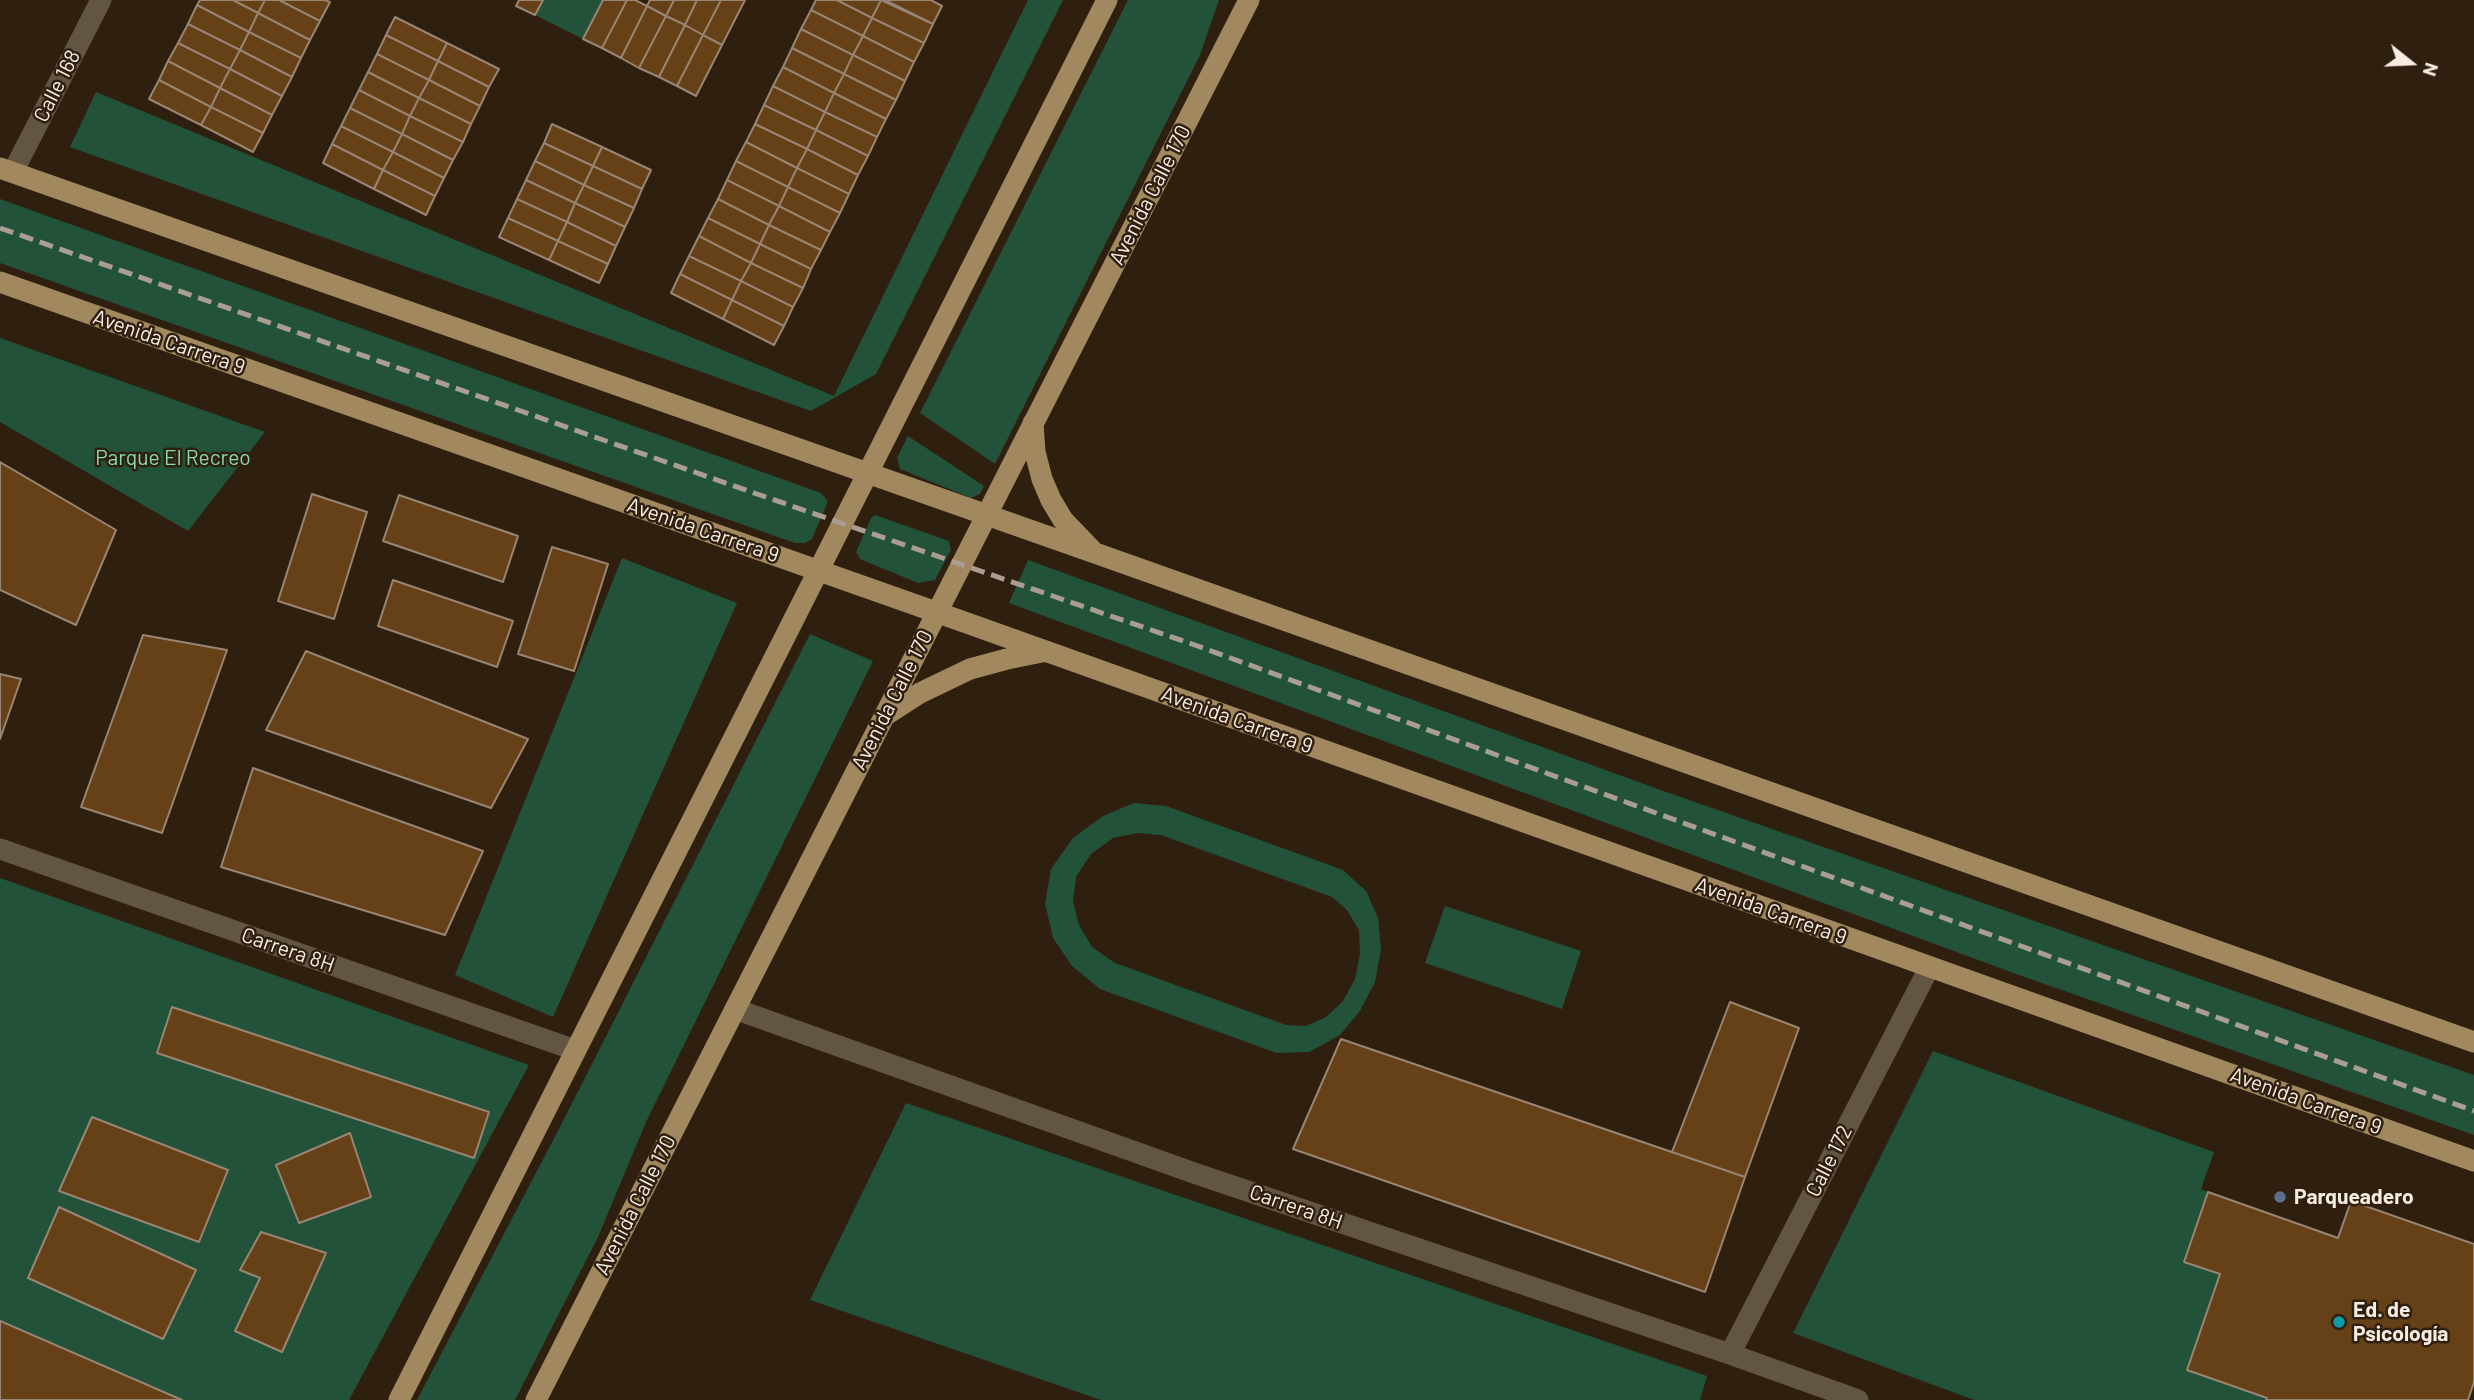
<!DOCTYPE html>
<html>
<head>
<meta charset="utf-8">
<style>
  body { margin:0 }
  #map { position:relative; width:2474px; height:1400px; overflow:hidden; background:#2f1f0f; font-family:Barlow,sans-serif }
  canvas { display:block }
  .north { position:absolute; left:2376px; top:28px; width:70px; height:70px; -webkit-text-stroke:5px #2f1f0f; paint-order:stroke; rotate:108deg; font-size:19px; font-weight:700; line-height:28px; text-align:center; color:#f8ede3 }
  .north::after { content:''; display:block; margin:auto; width:24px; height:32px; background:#f8ede3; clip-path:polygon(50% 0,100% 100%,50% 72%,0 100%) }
</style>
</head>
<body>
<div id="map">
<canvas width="2474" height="1400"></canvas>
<div class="north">N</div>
</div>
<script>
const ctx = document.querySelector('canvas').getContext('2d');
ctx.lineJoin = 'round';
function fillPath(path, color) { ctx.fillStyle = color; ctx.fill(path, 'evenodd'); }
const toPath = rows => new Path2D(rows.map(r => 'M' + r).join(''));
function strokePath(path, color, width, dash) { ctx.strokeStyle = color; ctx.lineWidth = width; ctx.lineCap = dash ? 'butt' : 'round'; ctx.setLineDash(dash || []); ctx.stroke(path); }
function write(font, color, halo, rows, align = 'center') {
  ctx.font = font + ' Barlow,sans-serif'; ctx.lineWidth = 5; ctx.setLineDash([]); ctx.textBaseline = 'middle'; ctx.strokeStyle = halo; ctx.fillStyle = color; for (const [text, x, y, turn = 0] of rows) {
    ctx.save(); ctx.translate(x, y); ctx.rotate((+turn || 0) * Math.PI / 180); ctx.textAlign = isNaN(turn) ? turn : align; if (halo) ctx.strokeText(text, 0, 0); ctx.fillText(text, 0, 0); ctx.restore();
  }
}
const green = toPath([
  [543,0,603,0,583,39,535,15],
  [1028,0,1063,0,876,374,811,411,70,147,96,92,834,396],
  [1128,0,1219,0,1200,55,995,464,920,413],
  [0,199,821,493,827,500,827,504,812,539,805,543,795,543,0,263],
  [0,338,265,432,188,531,0,422],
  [908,436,984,486,980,494,971,498,900,469,897,458],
  [875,515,949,541,951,550,935,580,918,583,860,559,856,552,871,518],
  [622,558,737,603,553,1017,455,975],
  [1028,560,1655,788,2474,1075,2474,1135,2019,975,1009,603],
  [810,634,873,661,646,1122,598,1237,515,1400,417,1400,560,1127],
  [1134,803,1166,806,1343,870,1366,891,1378,918,1381,949,1375,982,1360,1011,1340,1035,1309,1052,1277,1053,1100,989,1072,966,1053,938,1045,903,1051,869,1073,838,1103,816],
  [1137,833,1161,835,1332,897,1347,910,1359,930,1360,954,1355,979,1343,1001,1326,1017,1306,1026,1286,1025,1115,963,1092,947,1079,925,1073,902,1076,877,1091,854,1113,838],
  [0,878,529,1065,349,1400,0,1400],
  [1445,906,1581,951,1562,1009,1425,963],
  [1933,1051,2214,1152,2201,1189,2208,1192,2184,1261,2220,1274,2187,1370,2267,1398,2266,1400,1974,1400,1793,1333],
  [906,1103,1707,1376,1700,1400,1101,1400,810,1300]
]);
const building = toPath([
  [200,0,233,0,258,13,249,32,197,5,200,0],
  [233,0,265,0,258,13,233,0],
  [265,0,279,0,320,21,310,40,258,13,265,0],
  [279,0,325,0,330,2,320,21,279,0],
  [519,0,543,0,535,15,516,6,519,0],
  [603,0,627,0,602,48,583,39,603,0],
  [627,0,635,0,647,6,621,58,602,48,627,0],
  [650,0,674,0,666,16,647,6,650,0],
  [674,0,697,0,685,25,666,16,674,0],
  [697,0,721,0,703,35,685,25,697,0],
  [721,0,745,0,722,45,703,35,721,0],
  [816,0,837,0,872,18,863,36,811,10,816,0],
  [837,0,881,0,872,18,837,0],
  [881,0,933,24,924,43,872,18,881,0],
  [885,0,931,0,942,6,933,24,885,0],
  [197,5,249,32,240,50,188,24,197,5],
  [647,6,666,16,639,68,621,58,647,6],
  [811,10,863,36,853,55,801,29,811,10],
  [258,13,310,40,301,58,249,32,258,13],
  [666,16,685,25,659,77,639,68,666,16],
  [395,17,447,43,438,61,386,35,395,17],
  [872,18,924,43,914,62,863,36,872,18],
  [188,24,240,50,230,69,178,43,188,24],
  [685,25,703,35,677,86,659,77,685,25],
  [801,29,853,55,844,74,792,48,801,29],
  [249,32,301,58,292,77,240,50,249,32],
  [386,35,438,61,429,80,377,54,386,35],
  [703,35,722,45,696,96,677,86,703,35],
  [863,36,914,62,905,81,853,55,863,36],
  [178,43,230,69,220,88,168,61,178,43],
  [447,43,499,69,489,87,438,61,447,43],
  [792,48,844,74,834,93,783,67,792,48],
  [240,50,292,77,282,96,230,69,240,50],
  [377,54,429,80,419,98,368,72,377,54],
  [853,55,905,81,896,100,844,74,853,55],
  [168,61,220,88,211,107,159,80,168,61],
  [438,61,489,87,480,106,429,80,438,61],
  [783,67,834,93,825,112,773,86,783,67],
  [230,69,282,96,272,115,220,88,230,69],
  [368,72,419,98,410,116,359,90,368,72],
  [844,74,896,100,886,119,834,93,844,74],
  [159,80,211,107,201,125,149,99,159,80],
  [429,80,480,106,471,124,419,98,429,80],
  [773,86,825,112,816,130,764,105,773,86],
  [220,88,272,115,263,133,211,107,220,88],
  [359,90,410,116,402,134,350,108,359,90],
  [834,93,886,119,877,137,825,112,834,93],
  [419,98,471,124,463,142,410,116,419,98],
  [764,105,816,130,807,149,755,124,764,105],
  [211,107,263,133,253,152,201,125,211,107],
  [350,108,402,134,393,152,341,126,350,108],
  [825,112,877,137,868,156,816,130,825,112],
  [410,116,463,142,453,160,402,134,410,116],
  [552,124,602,147,593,166,544,143,552,124],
  [755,124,807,149,797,168,746,142,755,124],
  [341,126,393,152,383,170,332,144,341,126],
  [816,130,868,156,858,175,807,149,816,130],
  [402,134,453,160,444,178,393,152,402,134],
  [746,142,797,168,788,187,736,161,746,142],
  [544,143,593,166,584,185,535,161,544,143],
  [332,144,383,170,374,189,323,163,332,144],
  [602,147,651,170,642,189,593,166,602,147],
  [807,149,858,175,849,194,797,168,807,149],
  [393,152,444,178,435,196,383,170,393,152],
  [535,161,584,185,575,203,526,180,535,161],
  [736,161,788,187,779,206,727,180,736,161],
  [593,166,642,189,634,208,584,185,593,166],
  [797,168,849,194,840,213,788,187,797,168],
  [383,170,435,196,426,215,374,189,383,170],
  [526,180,575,203,567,222,517,199,526,180],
  [727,180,779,206,769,225,718,199,727,180],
  [584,185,634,208,625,227,575,203,584,185],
  [788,187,840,213,830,232,779,206,788,187],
  [517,199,567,222,558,241,508,218,517,199],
  [718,199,769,225,760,244,708,218,718,199],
  [575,203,625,227,616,246,567,222,575,203],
  [779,206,830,232,821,250,769,225,779,206],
  [508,218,558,241,549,260,499,237,508,218],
  [708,218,760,244,751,263,699,236,708,218],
  [567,222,616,246,608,264,558,241,567,222],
  [769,225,821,250,811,269,760,244,769,225],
  [699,236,751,263,741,281,689,256,699,236],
  [558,241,608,264,599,283,549,260,558,241],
  [760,244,811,269,803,288,751,263,760,244],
  [689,256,741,281,732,300,680,274,689,256],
  [751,263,803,288,793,307,741,281,751,263],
  [680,274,732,300,723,319,671,293,680,274],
  [741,281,793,307,784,326,732,300,741,281],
  [732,300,784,326,774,345,723,319,732,300],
  [0,462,116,530,76,625,0,590,0,462],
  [312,494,367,512,334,619,278,601,312,494],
  [399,495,518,536,503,582,383,541,399,495],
  [552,547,608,564,574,671,518,654,552,547],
  [393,580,513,621,497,667,378,626,393,580],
  [143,635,227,650,162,833,81,807,143,635],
  [306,651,528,739,491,808,266,730,306,651],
  [0,674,21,679,0,739,0,674],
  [253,768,483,851,445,935,221,867,253,768],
  [1730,1002,1799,1028,1745,1177,1672,1152,1730,1002],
  [172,1007,489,1112,474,1158,157,1053,172,1007],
  [1341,1039,1745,1177,1705,1292,1293,1149,1341,1039],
  [92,1117,228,1170,199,1242,59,1191,92,1117],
  [350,1133,371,1197,299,1223,276,1165,350,1133],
  [2208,1192,2338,1238,2351,1201,2474,1244,2474,1382,2468,1400,2266,1400,2267,1398,2187,1370,2220,1274,2184,1262,2208,1192],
  [59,1207,196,1270,163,1339,28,1278,59,1207],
  [261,1232,326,1253,282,1352,235,1331,260,1278,240,1270,261,1232],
  [0,1321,182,1400,0,1400,0,1321]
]);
const minor = toPath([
  [13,172,101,0],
  [0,849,575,1050],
  [735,1009,1194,1173,1730,1354,1858,1400],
  [1730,1354,1929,968]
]);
const primary = toPath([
  [0,168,1095,553,2474,1042],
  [0,282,967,623,2474,1161],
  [1033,423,1035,452,1042,479,1051,500,1063,520,1091,549],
  [886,715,920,693,970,669,1007,659,1042,652],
  [399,1400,1107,0],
  [536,1400,1249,0]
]);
const rail = toPath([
  [0,228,757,494,1192,644,2474,1111]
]);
const markers = [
  [2280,1197,7,"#5c6f8a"],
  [2339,1322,7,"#0f9aa8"]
];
const streetNames = [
  ["Calle 168",57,86,-63],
  ["Avenida Calle 170",1150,195,-63],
  ["Avenida Carrera 9",169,342,19],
  ["Avenida Carrera 9",703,530,19],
  ["Avenida Calle 170",892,700,-63],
  ["Avenida Carrera 9",1237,720,20],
  ["Avenida Carrera 9",1771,911,20],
  ["Carrera 8H",288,950,19],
  ["Avenida Carrera 9",2306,1101,20],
  ["Calle 172",1829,1161,-63],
  ["Avenida Calle 170",635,1205,-63],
  ["Carrera 8H",1296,1207,19]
];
const parkNames = [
  ["Parque El Recreo",173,458]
];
const poiNames = [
  ["Parqueadero",2294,1197],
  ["Ed. de",2353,1310],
  ["Psicología",2353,1334]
];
fillPath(green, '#22523a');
fillPath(building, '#664016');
strokePath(building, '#988573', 2);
strokePath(minor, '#625642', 21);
strokePath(primary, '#a1885e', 21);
strokePath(rail, '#aa9d91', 5, [14, 7]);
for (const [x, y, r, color] of markers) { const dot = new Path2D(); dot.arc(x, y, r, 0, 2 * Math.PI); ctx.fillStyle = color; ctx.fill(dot); strokePath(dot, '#2f1f0f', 2.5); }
write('21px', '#f8ede3', '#2f1f0f', streetNames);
write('21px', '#86dbad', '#2f1f0f', parkNames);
write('bold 21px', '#f8ede3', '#2f1f0f', poiNames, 'left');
</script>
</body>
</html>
